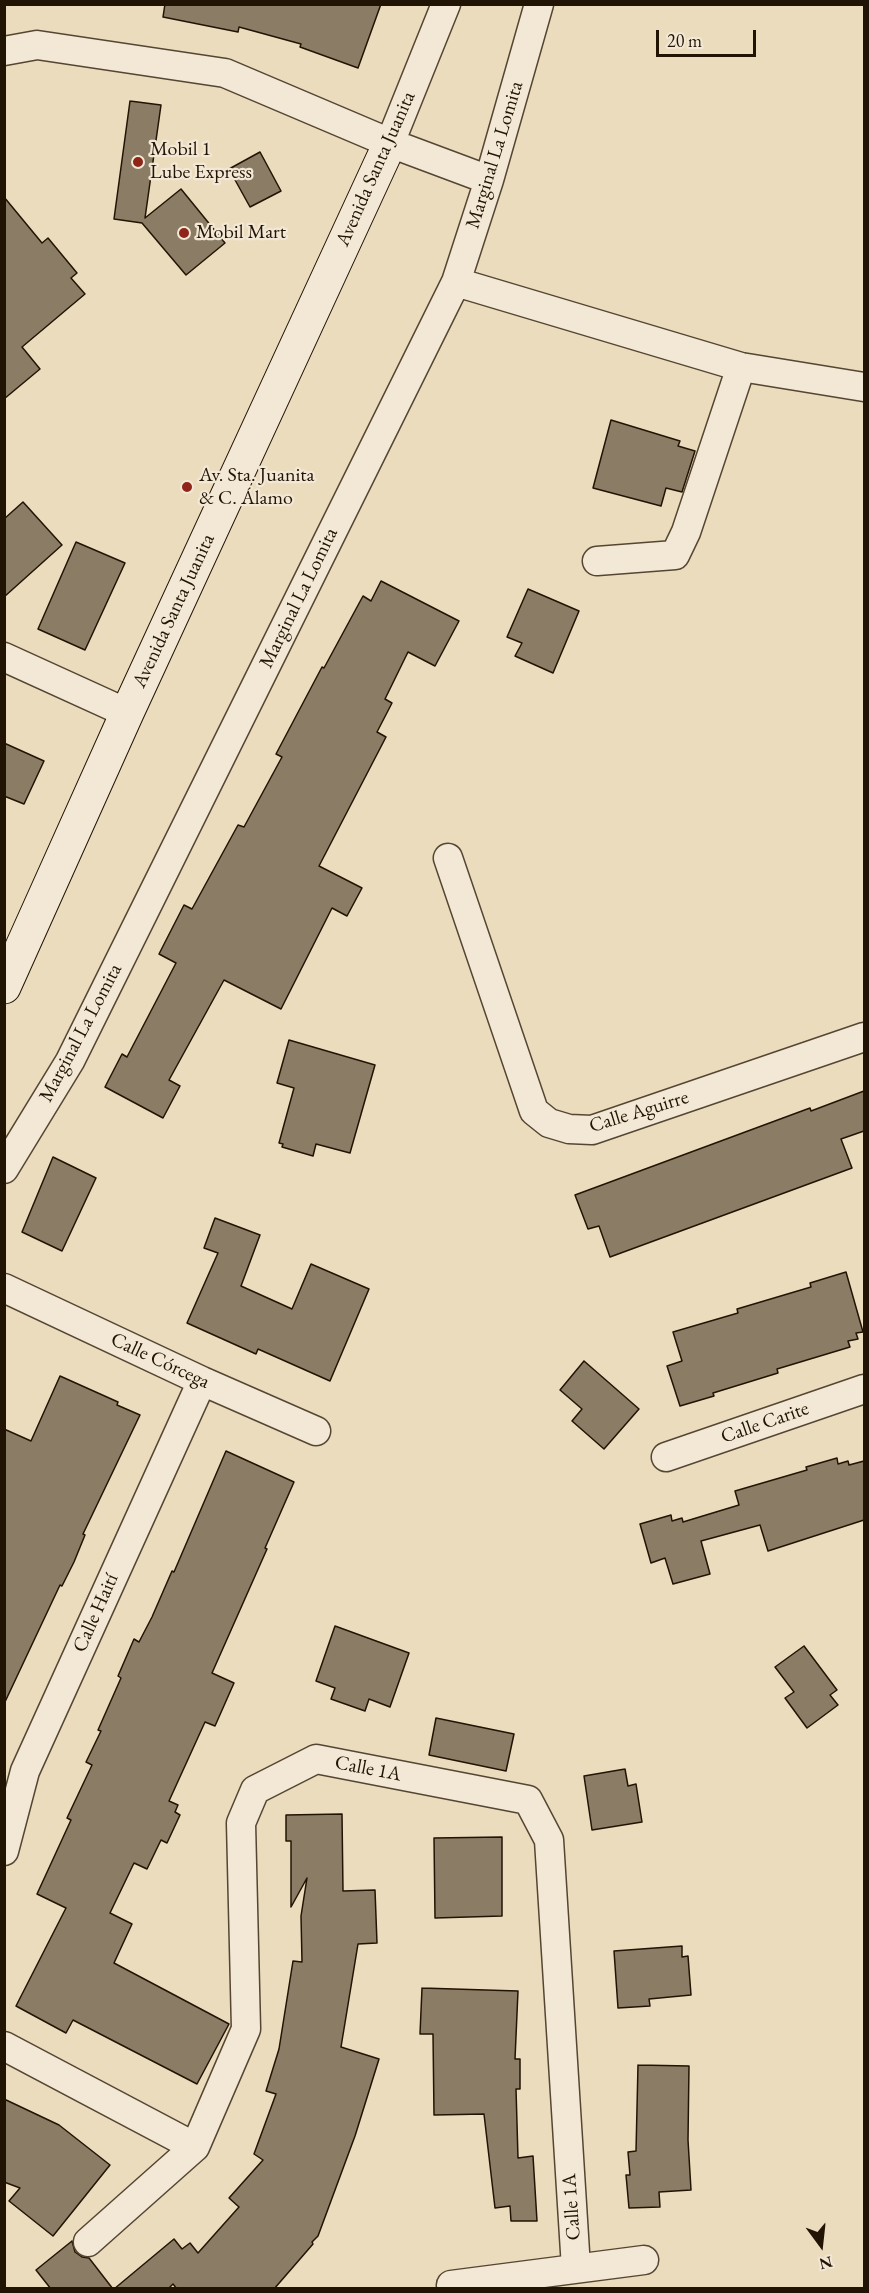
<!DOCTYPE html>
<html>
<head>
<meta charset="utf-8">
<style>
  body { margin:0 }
  #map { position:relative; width:869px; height:2293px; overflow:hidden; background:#ebdcbe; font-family:"EB Garamond",serif }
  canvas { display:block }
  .frame { position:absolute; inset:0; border:6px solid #221404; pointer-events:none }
  .north { position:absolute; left:791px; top:2215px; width:60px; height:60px; -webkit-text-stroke:4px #f2e8d5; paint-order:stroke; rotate:165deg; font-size:16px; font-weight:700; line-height:24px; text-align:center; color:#221404 }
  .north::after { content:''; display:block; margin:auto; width:21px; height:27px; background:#221404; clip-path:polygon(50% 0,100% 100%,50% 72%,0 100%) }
  .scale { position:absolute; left:656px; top:30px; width:100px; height:27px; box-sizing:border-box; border:3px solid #221404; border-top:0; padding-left:8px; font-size:18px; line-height:21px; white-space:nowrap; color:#221404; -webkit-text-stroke:4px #f2e8d5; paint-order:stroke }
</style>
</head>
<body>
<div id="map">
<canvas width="869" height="2293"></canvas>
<div class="frame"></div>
<div class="north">N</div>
<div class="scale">20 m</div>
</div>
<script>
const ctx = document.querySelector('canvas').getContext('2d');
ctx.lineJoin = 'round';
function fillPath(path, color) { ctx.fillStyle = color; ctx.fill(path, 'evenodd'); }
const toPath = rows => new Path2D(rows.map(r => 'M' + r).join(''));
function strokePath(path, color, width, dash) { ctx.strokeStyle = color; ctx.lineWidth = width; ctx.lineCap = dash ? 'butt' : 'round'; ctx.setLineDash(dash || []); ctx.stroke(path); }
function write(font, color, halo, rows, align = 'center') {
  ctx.font = font + ' "EB Garamond",serif'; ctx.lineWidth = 4.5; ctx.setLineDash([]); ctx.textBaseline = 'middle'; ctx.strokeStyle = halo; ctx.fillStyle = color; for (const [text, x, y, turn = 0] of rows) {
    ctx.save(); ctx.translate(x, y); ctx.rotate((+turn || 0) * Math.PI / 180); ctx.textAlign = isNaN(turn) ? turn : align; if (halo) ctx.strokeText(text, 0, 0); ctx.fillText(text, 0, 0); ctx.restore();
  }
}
const building = toPath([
  [165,4,381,4,358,68,300,47,301,44,239,27,238,32,163,17,165,4],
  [130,101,161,105,145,218,181,189,225,243,186,275,142,223,114,219,130,101],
  [260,152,281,191,250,207,229,169,260,152],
  [4,197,42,243,48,238,77,273,71,278,85,294,22,347,40,369,4,399,4,197],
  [611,420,680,441,678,446,695,451,682,492,666,488,661,506,593,488,611,420],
  [23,502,62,545,4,597,4,519,23,502],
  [76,542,125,563,85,650,38,629,76,542],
  [381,581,459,621,435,666,408,652,385,699,392,703,377,732,386,737,319,866,362,888,347,916,332,908,281,1009,224,980,169,1080,180,1086,163,1118,105,1087,122,1054,127,1057,176,963,159,954,184,905,192,909,238,825,244,827,282,757,276,754,322,667,324,668,363,596,371,601,381,581],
  [528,589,579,611,553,673,515,656,522,643,507,637,528,589],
  [4,743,44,761,24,804,4,796,4,743],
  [289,1040,375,1065,350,1153,316,1144,313,1156,282,1147,283,1144,279,1143,294,1088,277,1083,289,1040],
  [864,1091,864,1131,841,1139,852,1168,610,1257,599,1226,588,1229,575,1195,810,1108,811,1111,864,1091],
  [53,1157,96,1178,62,1251,22,1232,53,1157],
  [215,1218,260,1235,241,1286,292,1309,311,1264,369,1289,330,1381,258,1349,256,1354,187,1323,218,1253,204,1248,215,1218],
  [846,1272,863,1332,856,1333,858,1339,848,1341,850,1347,777,1369,778,1373,713,1393,714,1396,680,1406,667,1366,682,1361,673,1332,738,1313,737,1309,811,1287,810,1283,846,1272],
  [584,1361,639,1409,604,1449,572,1421,582,1409,560,1390,584,1361],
  [60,1376,118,1402,117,1405,140,1415,83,1534,85,1535,74,1562,62,1586,60,1585,4,1704,4,1429,31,1441,60,1376],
  [226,1451,294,1482,265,1548,267,1549,212,1673,234,1683,215,1726,205,1722,169,1801,178,1805,175,1812,180,1815,167,1843,161,1840,147,1869,134,1863,110,1913,132,1924,114,1963,229,2024,197,2084,73,2020,66,2033,16,2006,66,1908,37,1894,71,1820,67,1818,92,1765,86,1762,101,1731,98,1730,121,1678,118,1676,134,1639,139,1642,152,1617,172,1571,174,1572,226,1451],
  [837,1458,838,1464,848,1461,849,1465,864,1461,864,1520,768,1551,760,1525,701,1541,710,1574,673,1584,665,1558,651,1563,640,1524,671,1515,672,1521,682,1518,683,1522,739,1505,735,1491,807,1470,806,1467,837,1458],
  [335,1626,409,1653,390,1707,369,1699,365,1711,331,1699,335,1688,316,1681,335,1626],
  [804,1646,837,1690,830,1695,838,1705,807,1728,785,1698,794,1692,775,1667,804,1646],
  [436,1718,514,1734,506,1771,429,1755,436,1718],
  [625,1769,628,1786,636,1784,642,1822,592,1830,584,1776,625,1769],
  [342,1814,343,1891,375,1890,377,1943,358,1944,341,2047,379,2059,355,2136,318,2236,312,2242,313,2244,274,2289,177,2289,173,2284,168,2289,114,2289,174,2239,182,2249,190,2243,198,2253,239,2207,229,2198,263,2160,254,2154,276,2094,266,2091,279,2049,293,1961,302,1962,301,1916,307,1878,291,1907,291,1841,286,1841,286,1815,342,1814],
  [502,1837,502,1916,435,1918,434,1838,502,1837],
  [682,1946,682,1957,688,1956,691,1995,649,1999,650,2006,618,2008,614,1951,682,1946],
  [422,1988,518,1991,515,2059,520,2059,520,2089,516,2089,518,2158,533,2156,537,2221,511,2221,510,2206,495,2208,484,2114,434,2115,433,2034,420,2034,422,1988],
  [638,2065,689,2066,688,2140,691,2190,659,2192,660,2207,629,2208,626,2175,630,2175,628,2152,636,2151,638,2065],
  [4,2099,59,2125,110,2165,53,2236,9,2201,20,2188,4,2182,4,2099],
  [72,2241,75,2252,82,2257,89,2258,113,2289,51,2289,36,2270,72,2241]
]);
const street = toPath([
  [4,51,37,45,225,73,390,143,489,180],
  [390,143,446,4],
  [456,282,741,367,864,387],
  [597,561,675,555,686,532,741,367],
  [4,657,127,713],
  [448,858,534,1111,549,1123,569,1129,592,1130,864,1037],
  [4,1169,70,1061,456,282,489,180,539,4],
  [4,1288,202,1381,316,1431],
  [666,1457,864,1389],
  [4,1851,25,1771,202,1381],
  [4,2046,195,2147],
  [88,2242,195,2147,246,2029,241,1823,255,1790,316,1759,528,1800,549,1840,576,2268],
  [451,2285,644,2260]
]);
const secondary = toPath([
  [4,987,127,713,390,143]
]);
const markers = [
  [138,162,6,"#8f2418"],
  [184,233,6,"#8f2418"],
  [187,487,6,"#8f2418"]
];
const poiNames = [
  ["Mobil 1",150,150],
  ["Lube Express",150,173],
  ["Mobil Mart",196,233],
  ["Av. Sta. Juanita",199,476],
  ["& C. Álamo",199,499]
];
const streetNames = [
  ["Marginal La Lomita",495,155,-73],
  ["Avenida Santa Juanita",376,169,-66],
  ["Marginal La Lomita",299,598,-64],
  ["Avenida Santa Juanita",174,611,-65],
  ["Marginal La Lomita",81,1033,-62],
  ["Calle Aguirre",639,1112,-17],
  ["Calle Córcega",160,1361,25],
  ["Calle Carite",765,1423,-19],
  ["Calle Haití",96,1613,-66],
  ["Calle 1A",368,1769,11],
  ["Calle 1A",572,2207,-94]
];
fillPath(building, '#8b7c65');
strokePath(building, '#221404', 1.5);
strokePath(street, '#544632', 31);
strokePath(secondary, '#221404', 35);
strokePath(street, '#f2e8d5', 28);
strokePath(secondary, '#f2e8d5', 33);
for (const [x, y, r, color] of markers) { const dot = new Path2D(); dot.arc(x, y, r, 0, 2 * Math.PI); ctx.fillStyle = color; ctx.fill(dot); strokePath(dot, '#f2e8d5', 2); }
write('20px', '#221404', '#f2e8d5', poiNames, 'left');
write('20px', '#221404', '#f2e8d5', streetNames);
</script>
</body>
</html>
